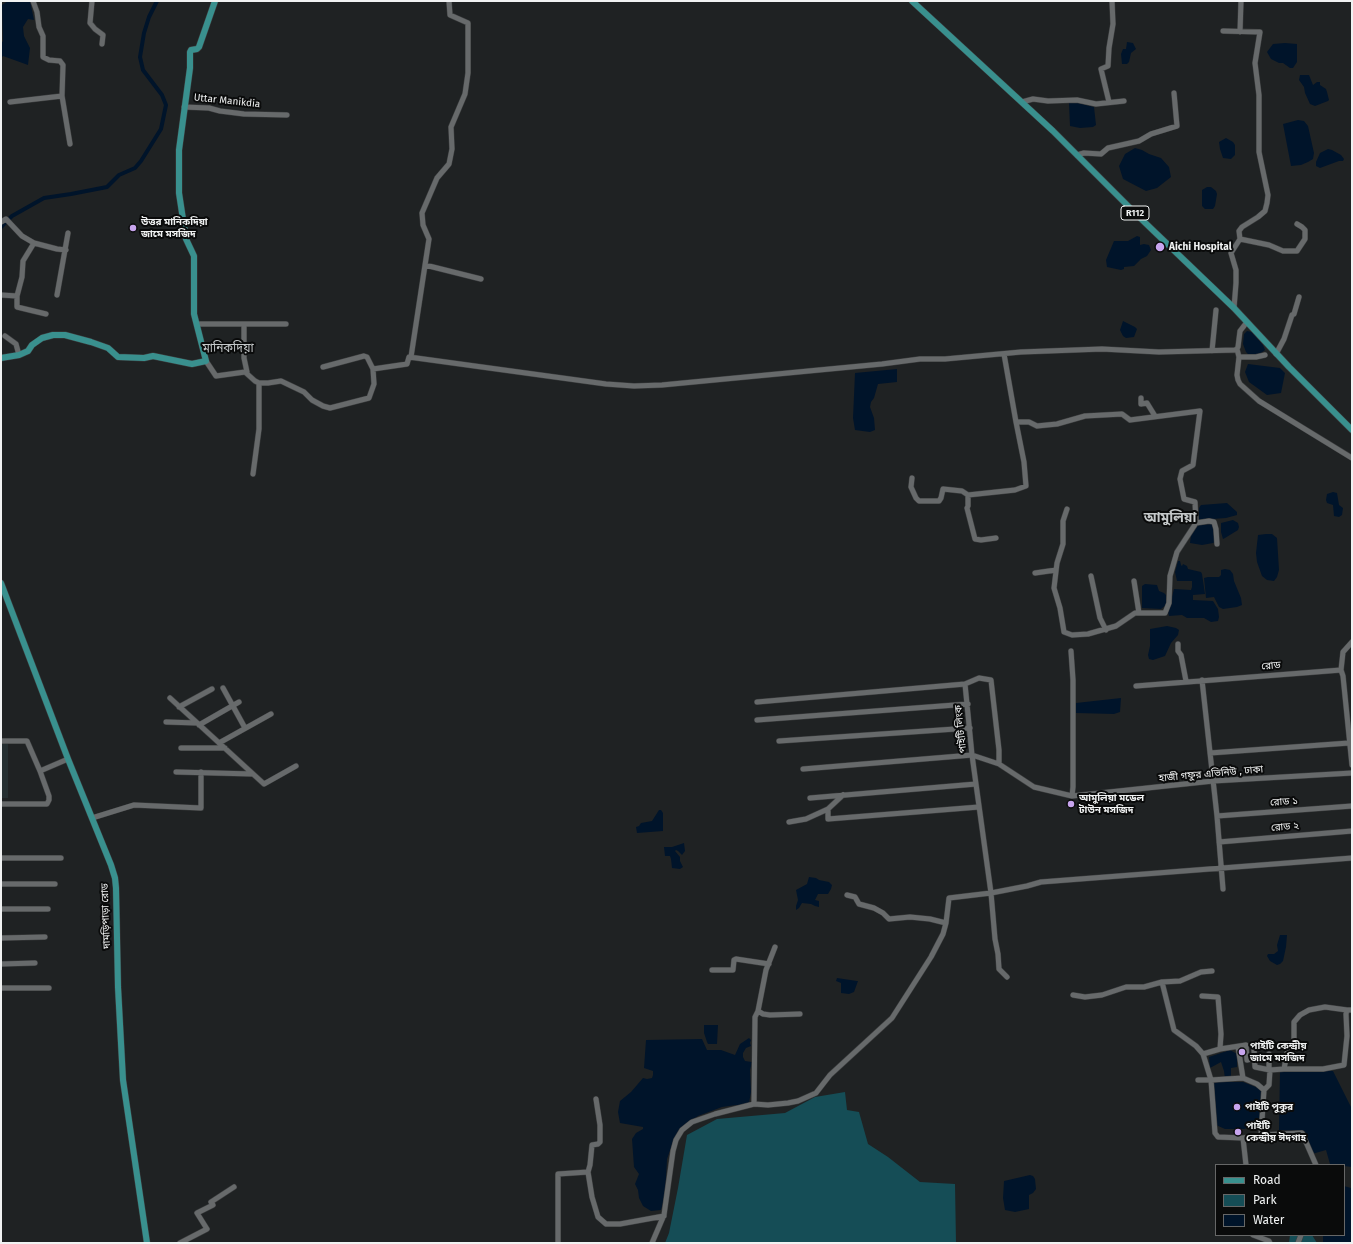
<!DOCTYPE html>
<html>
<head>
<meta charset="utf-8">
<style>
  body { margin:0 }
  #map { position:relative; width:1353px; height:1244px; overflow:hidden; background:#1f2223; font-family:"Fira Sans",sans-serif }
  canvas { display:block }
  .frame { position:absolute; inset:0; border:2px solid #f0f2f2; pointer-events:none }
  .legend { position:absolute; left:1215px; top:1164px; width:130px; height:72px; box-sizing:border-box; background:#0a0b0b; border:1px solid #666767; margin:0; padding:5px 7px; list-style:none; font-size:12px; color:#f0f2f2 }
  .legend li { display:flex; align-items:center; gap:8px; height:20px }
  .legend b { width:20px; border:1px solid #666767 }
</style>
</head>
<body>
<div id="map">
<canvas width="1353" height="1244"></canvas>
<div class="frame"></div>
<ul class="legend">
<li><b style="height:5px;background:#39908e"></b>Road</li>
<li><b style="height:11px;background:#154d56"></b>Park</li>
<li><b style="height:11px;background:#00142a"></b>Water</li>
</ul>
</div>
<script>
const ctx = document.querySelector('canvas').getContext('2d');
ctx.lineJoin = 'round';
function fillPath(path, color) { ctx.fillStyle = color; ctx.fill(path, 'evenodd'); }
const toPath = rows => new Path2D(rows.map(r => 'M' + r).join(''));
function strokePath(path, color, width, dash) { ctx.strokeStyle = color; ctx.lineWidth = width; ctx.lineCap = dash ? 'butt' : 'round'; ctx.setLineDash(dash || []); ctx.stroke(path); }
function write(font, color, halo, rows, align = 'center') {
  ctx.font = font + ' "Fira Sans","Noto Sans Bengali",sans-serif'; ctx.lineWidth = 4; ctx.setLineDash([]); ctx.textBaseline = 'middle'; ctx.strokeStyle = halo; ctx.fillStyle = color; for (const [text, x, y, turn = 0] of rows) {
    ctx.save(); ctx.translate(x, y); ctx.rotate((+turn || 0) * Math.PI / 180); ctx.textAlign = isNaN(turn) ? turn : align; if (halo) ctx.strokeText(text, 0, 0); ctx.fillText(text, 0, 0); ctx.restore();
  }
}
const built = toPath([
  [1,742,8,742,8,798,1,798]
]);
const green = toPath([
  [845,1092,847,1110,859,1112,868,1144,888,1157,920,1182,955,1184,956,1243,665,1243,669,1233,678,1188,687,1135,717,1119,785,1113,815,1097],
  [1290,1235,1312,1235,1317,1243,1289,1243]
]);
const water = toPath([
  [8,1,30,1,34,20,28,19,23,27,24,36,30,48,28,65,3,56,1,58,1,44,3,41,2,5],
  [1127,42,1133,43,1136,49,1131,53,1129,62,1127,64,1122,64,1121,54,1123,49,1126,49],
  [1285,43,1297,44,1297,62,1293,68,1290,68,1283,63,1279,63,1271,59,1267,52,1273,44],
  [1300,75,1309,75,1313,85,1317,82,1320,82,1320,85,1326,89,1327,92,1329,100,1328,101,1315,106,1310,104,1305,93,1304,87,1299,80],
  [1075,102,1094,107,1096,125,1093,127,1080,128,1070,126,1069,103],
  [1298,120,1304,121,1308,126,1314,153,1313,159,1308,162,1301,165,1291,166,1283,124],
  [1226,138,1233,142,1235,145,1235,155,1231,159,1223,158,1220,149,1219,142],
  [1135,148,1142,150,1149,154,1161,158,1169,167,1171,177,1157,188,1146,191,1123,179,1119,166,1125,154],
  [1328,149,1332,150,1341,155,1344,159,1343,161,1339,161,1320,168,1316,166,1316,162,1320,153],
  [1207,187,1211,187,1216,191,1217,194,1215,206,1213,209,1205,209,1202,206,1202,190],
  [1137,236,1140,237,1140,245,1144,244,1149,245,1151,250,1147,256,1141,259,1134,266,1124,267,1124,269,1121,270,1107,267,1106,260,1114,241,1128,241],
  [1123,321,1135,327,1137,329,1134,337,1126,338,1123,336,1120,330],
  [1247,331,1252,332,1263,345,1265,350,1261,353,1256,356,1249,355,1246,352,1243,344,1244,334],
  [1248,364,1280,368,1285,373,1281,393,1267,395,1249,382,1245,372],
  [897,369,897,382,878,384,874,398,871,402,870,407,874,418,875,430,870,432,855,430,853,418,855,373],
  [1333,492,1337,493,1339,505,1343,508,1342,515,1339,517,1334,516,1333,505,1327,503,1326,500,1327,494],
  [1227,503,1237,512,1237,515,1226,518,1199,520,1199,508,1201,505],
  [1233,520,1238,523,1239,527,1238,530,1225,538,1223,539,1221,532,1221,523],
  [1212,524,1214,525,1215,542,1213,543,1202,545,1190,543,1191,535,1197,525],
  [1266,534,1272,534,1277,538,1279,570,1277,577,1274,581,1267,580,1262,576,1257,562,1256,553,1258,535],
  [1178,561,1180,561,1181,565,1182,566,1183,564,1187,566,1188,569,1201,572,1202,574,1205,594,1193,595,1193,600,1213,601,1218,609,1219,617,1218,621,1211,622,1204,618,1187,618,1182,615,1169,616,1168,612,1174,589,1191,590,1192,587,1192,581,1177,581,1175,572],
  [1225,569,1230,570,1233,574,1234,581,1241,598,1242,605,1237,607,1223,609,1219,607,1214,597,1206,598,1204,578,1208,577,1219,577,1221,575,1221,570],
  [1145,584,1157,585,1159,591,1164,593,1166,595,1166,605,1161,609,1142,608,1142,586],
  [1167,626,1176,628,1179,630,1178,635,1171,643,1165,656,1153,660,1149,659,1148,655,1150,646,1150,629],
  [1121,698,1120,712,1114,714,1076,713,1076,703],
  [659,810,661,810,663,813,663,831,637,833,636,827,639,826,641,823,652,821],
  [684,843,685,851,682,855,678,851,676,850,675,851,680,857,680,861,683,867,680,869,672,868,671,859,670,856,665,856,664,847,672,847],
  [809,877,816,878,819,880,829,882,832,885,831,889,828,894,818,894,815,900,819,901,819,907,815,906,811,904,802,903,799,908,796,910,796,906,798,900,796,890,807,884],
  [1280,935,1287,935,1286,947,1283,961,1280,964,1277,965,1270,961,1267,956,1268,954,1274,954,1278,951,1277,945],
  [837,978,857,981,858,981,854,992,849,994,841,993,841,983,836,981],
  [704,1025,718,1025,717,1044,708,1044,707,1042,704,1033],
  [749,1038,751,1040,750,1043,751,1046,746,1048,743,1053,743,1057,745,1061,752,1062,750,1070,751,1092,749,1103,743,1107,736,1105,722,1107,698,1116,685,1125,674,1139,667,1159,665,1195,661,1210,651,1211,643,1206,639,1198,638,1190,635,1184,639,1174,634,1167,632,1139,636,1133,643,1129,643,1127,620,1123,618,1112,620,1101,631,1092,643,1078,647,1079,652,1078,653,1075,653,1071,644,1068,646,1040,702,1039,707,1050,721,1050,735,1055,740,1044],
  [1230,1050,1237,1054,1237,1067,1231,1068,1231,1079,1225,1079,1224,1071,1221,1062,1210,1068,1209,1057],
  [1280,1071,1333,1071,1352,1109,1352,1167,1344,1166,1344,1165,1330,1164,1326,1150,1312,1154,1305,1131,1279,1130],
  [1218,1082,1243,1082,1261,1089,1260,1124,1244,1129,1225,1129,1216,1125,1213,1083],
  [1030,1175,1033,1176,1035,1179,1036,1189,1033,1193,1029,1195,1029,1209,1015,1212,1005,1210,1003,1198,1004,1181],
  [1352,1185,1352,1243,1323,1243,1323,1235,1344,1235,1344,1186,1351,1188]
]);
const canal = toPath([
  [1,227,12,216,44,198,71,194,107,187,119,175,135,168,141,161,161,129,166,105,162,95,143,70,140,57,144,33,149,17,157,1]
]);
const minor = toPath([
  [33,1,37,12,39,27,43,36,43,57,49,60,60,61,63,65,62,96,70,144],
  [92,1,90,23,95,29,103,35,102,44],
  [1223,31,1260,32,1255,63,1259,95,1259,152,1268,195,1267,203,1265,211,1258,217,1242,227,1239,231,1240,239],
  [1240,32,1241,1],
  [10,102,62,96],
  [1022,102,1033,99,1048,101,1077,100,1096,104,1124,101],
  [1109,102,1101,69,1108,66,1109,48,1113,24,1112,1],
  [184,107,209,108,220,111,244,114,287,115],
  [1077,155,1084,153,1101,154,1108,148,1139,141,1151,134,1177,126,1174,93],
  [1,222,6,219,22,236,34,243,57,249,66,250],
  [34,243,23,261,22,277,17,296,17,307,46,314],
  [425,265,481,279],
  [1,295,17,296],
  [57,295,68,233],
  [1234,308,1236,283,1236,270,1231,253,1240,239,1269,245,1283,251,1297,251,1305,239,1305,230,1302,227,1297,224],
  [197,324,286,324],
  [244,324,244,358,247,372],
  [5,336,16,344,19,355],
  [1237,349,1239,357,1237,375,1238,380,1240,384,1259,401,1352,458],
  [1212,351,1216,310],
  [1004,354,1016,422,1029,422,1037,426,1057,424,1085,416,1122,414,1130,420,1200,411,1193,465,1182,471,1180,479,1184,499,1195,502,1196,523,1177,552,1170,576,1169,603,1165,613,1135,613,1116,626,1088,634,1072,635,1064,632,1060,608,1054,588,1057,563,1063,544,1063,521,1067,509],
  [1276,354,1284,339,1292,315,1294,314,1299,297],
  [411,357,429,239,423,225,422,213,437,178,449,164,452,149,451,127,465,94,468,73,468,23,450,15,449,1],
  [1239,357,1256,357,1265,355],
  [206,361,216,376,245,372,255,381,259,383,259,429,253,474],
  [323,367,364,356,367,357,373,369,407,364,409,357,606,384,634,386,662,385,882,364,920,359,945,359,1021,352,1102,349,1159,352,1235,350,1237,349,1238,347,1240,331,1247,322],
  [259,383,268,383,281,381,304,392,312,400,323,406,330,408,369,398,374,384,373,369],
  [1141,398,1141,404,1147,403,1155,416],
  [912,478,911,487,916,498,919,501,939,501,941,498,943,489,962,491,968,495,1015,490,1026,486,1024,462,1016,422],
  [968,495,968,506,967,508,975,539,981,540,996,538],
  [1196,523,1209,521,1214,522,1216,529,1217,544],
  [1035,573,1056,570],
  [1091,576,1100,618,1106,630],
  [1134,581,1139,613],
  [1352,642,1343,652,1341,670,1343,676,1352,765],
  [1178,644,1178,651,1181,655,1186,681],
  [1071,651,1073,680,1073,787,1072,796],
  [1202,680,1217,816,1223,889],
  [965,684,979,678,991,680,999,750,999,764,1034,787,1072,796,1213,781,1352,773],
  [1136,686,1341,670],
  [223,688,245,728],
  [170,698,264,784,296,766],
  [757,702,965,684,972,755,991,893,995,939,998,954,999,969,1007,977],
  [179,707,212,689],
  [757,720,968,704],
  [166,722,197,723],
  [199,725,239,702],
  [1,741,27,741,40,771],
  [779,741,970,728],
  [219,743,271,714],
  [181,748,225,748],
  [1210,753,1349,743],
  [803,769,972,755,999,764],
  [176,772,253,774],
  [843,795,828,809,828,819,979,807],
  [810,798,976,784],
  [1,804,47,804,49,800,49,796,40,771,68,759],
  [1217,816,1352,806],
  [92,818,134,805,201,808,201,772],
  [789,822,806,819,828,809],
  [1219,842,1352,831],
  [1,858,61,858],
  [1,884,55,884],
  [847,895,855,897,859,904,874,908,883,913,889,919,910,917,930,919,946,923],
  [1,909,48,909],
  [1,938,45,937],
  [1,964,35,963],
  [712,970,733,970,734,960,736,959,769,964],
  [1162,982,1180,981,1201,972,1212,971],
  [1,988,49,988],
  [1073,995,1085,997,1102,995,1126,987,1144,987,1162,982,1174,1030,1196,1046,1203,1054],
  [1202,996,1218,997,1221,1034,1220,1049],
  [758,1011,763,1014,770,1015,800,1014],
  [1238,1047,1243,1078],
  [1254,1050,1255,1067,1270,1070,1284,1069,1287,1053,1294,1050,1294,1022,1300,1015,1309,1010,1325,1007,1347,1010],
  [1269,1054,1269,1068],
  [1284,1069,1323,1069,1344,1065,1347,1036,1346,1014,1347,1010,1352,1010],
  [1243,1078,1257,1084,1264,1090,1261,1135,1243,1138,1218,1137,1215,1133,1211,1080,1243,1078],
  [1198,1080,1211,1080,1203,1054,1220,1049,1246,1045,1247,1060,1255,1058],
  [1264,1090,1269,1085,1270,1070],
  [754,1104,755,1017,758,1011,766,970,775,947],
  [1261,1135,1302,1133,1316,1165],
  [1243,1138,1246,1165],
  [588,1172,592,1197,598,1217,606,1224,620,1224,664,1216],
  [1253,1235,1269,1241,1270,1243],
  [180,1243,207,1229,197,1213,213,1205,211,1202,234,1187],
  [558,1243,558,1174,588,1172,590,1165,592,1145,598,1144,600,1142,600,1125,596,1099],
  [652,1243,664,1215,673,1151,676,1140,682,1130,692,1122,715,1114,754,1104,768,1105,788,1103,798,1101,816,1093,830,1075,892,1018,931,957,943,934,946,923,949,898,991,893,1027,886,1041,882,1352,858],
  [1298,1243,1301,1235]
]);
const major = toPath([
  [912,1,1053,131,1136,214,1234,308,1289,367,1352,430],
  [1,358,19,355,28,351,32,345,42,338,53,335,65,335,91,342,108,348,118,357,144,358,153,356,192,364,206,361,194,314,194,256,186,239,179,193,179,150,190,68,190,52,191,50,197,49,199,47,215,1],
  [1,583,68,759,111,865,115,878,116,888,118,987,123,1080,147,1243]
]);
const markers = [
  [133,228,4,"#c8a5ee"],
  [1160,247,5,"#c8a5ee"],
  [1071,804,4,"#c8a5ee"],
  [1242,1052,4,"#c8a5ee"],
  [1237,1107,4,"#c8a5ee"],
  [1238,1132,4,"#c8a5ee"]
];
const shields = [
  [1135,213,28]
];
const shieldNames = [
  ["R112",1135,213]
];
const streetNames = [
  ["Uttar Manikdia",227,101,6],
  ["রোড",1271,666,-4],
  ["পাইটি লিংক",961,729,-96],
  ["হাজী গফুর এভিনিউ , ঢাকা",1211,774,-5],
  ["রোড ১",1284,802,-4],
  ["রোড ২",1285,827,-5],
  ["দামড়িপাড়া রোড",106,916,-92]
];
const poiNames = [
  ["উত্তর মানিকদিয়া",141,222],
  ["জামে মসজিদ",141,234],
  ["Aichi Hospital",1169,247],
  ["আমুলিয়া মডেল",1079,798],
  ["টাউন মসজিদ",1079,810],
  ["পাইটি কেন্দ্রীয়",1250,1046],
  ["জামে মসজিদ",1250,1058],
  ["পাইটি পুকুর",1245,1107],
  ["পাইটি",1246,1126],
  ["কেন্দ্রীয় ঈদগাহ",1246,1138]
];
const quarterNames = [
  ["মানিকদিয়া",228,349]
];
const districtNames = [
  ["আমুলিয়া",1170,518]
];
fillPath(built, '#252f31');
fillPath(green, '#154d56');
fillPath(water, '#00142a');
strokePath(canal, '#00142a', 4);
strokePath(minor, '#3c3e3f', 6);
strokePath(major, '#3c3e3f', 7);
strokePath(minor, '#676a6b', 5);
strokePath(major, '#39908e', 6);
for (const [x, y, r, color] of markers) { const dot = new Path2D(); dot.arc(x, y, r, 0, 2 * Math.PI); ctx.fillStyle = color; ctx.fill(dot); strokePath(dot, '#0a0b0b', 1.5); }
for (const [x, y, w] of shields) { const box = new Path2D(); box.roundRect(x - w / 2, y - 7, w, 14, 3); ctx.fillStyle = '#0a0b0b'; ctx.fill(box); strokePath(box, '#f0f2f2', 1); }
write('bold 9px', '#f0f2f2', null, shieldNames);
write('10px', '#f0f2f2', '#0a0b0b', streetNames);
write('bold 10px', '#f0f2f2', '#0a0b0b', poiNames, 'left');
write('12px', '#c5c9ca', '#0a0b0b', quarterNames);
write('bold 14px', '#c5c9ca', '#0a0b0b', districtNames);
</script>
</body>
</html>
